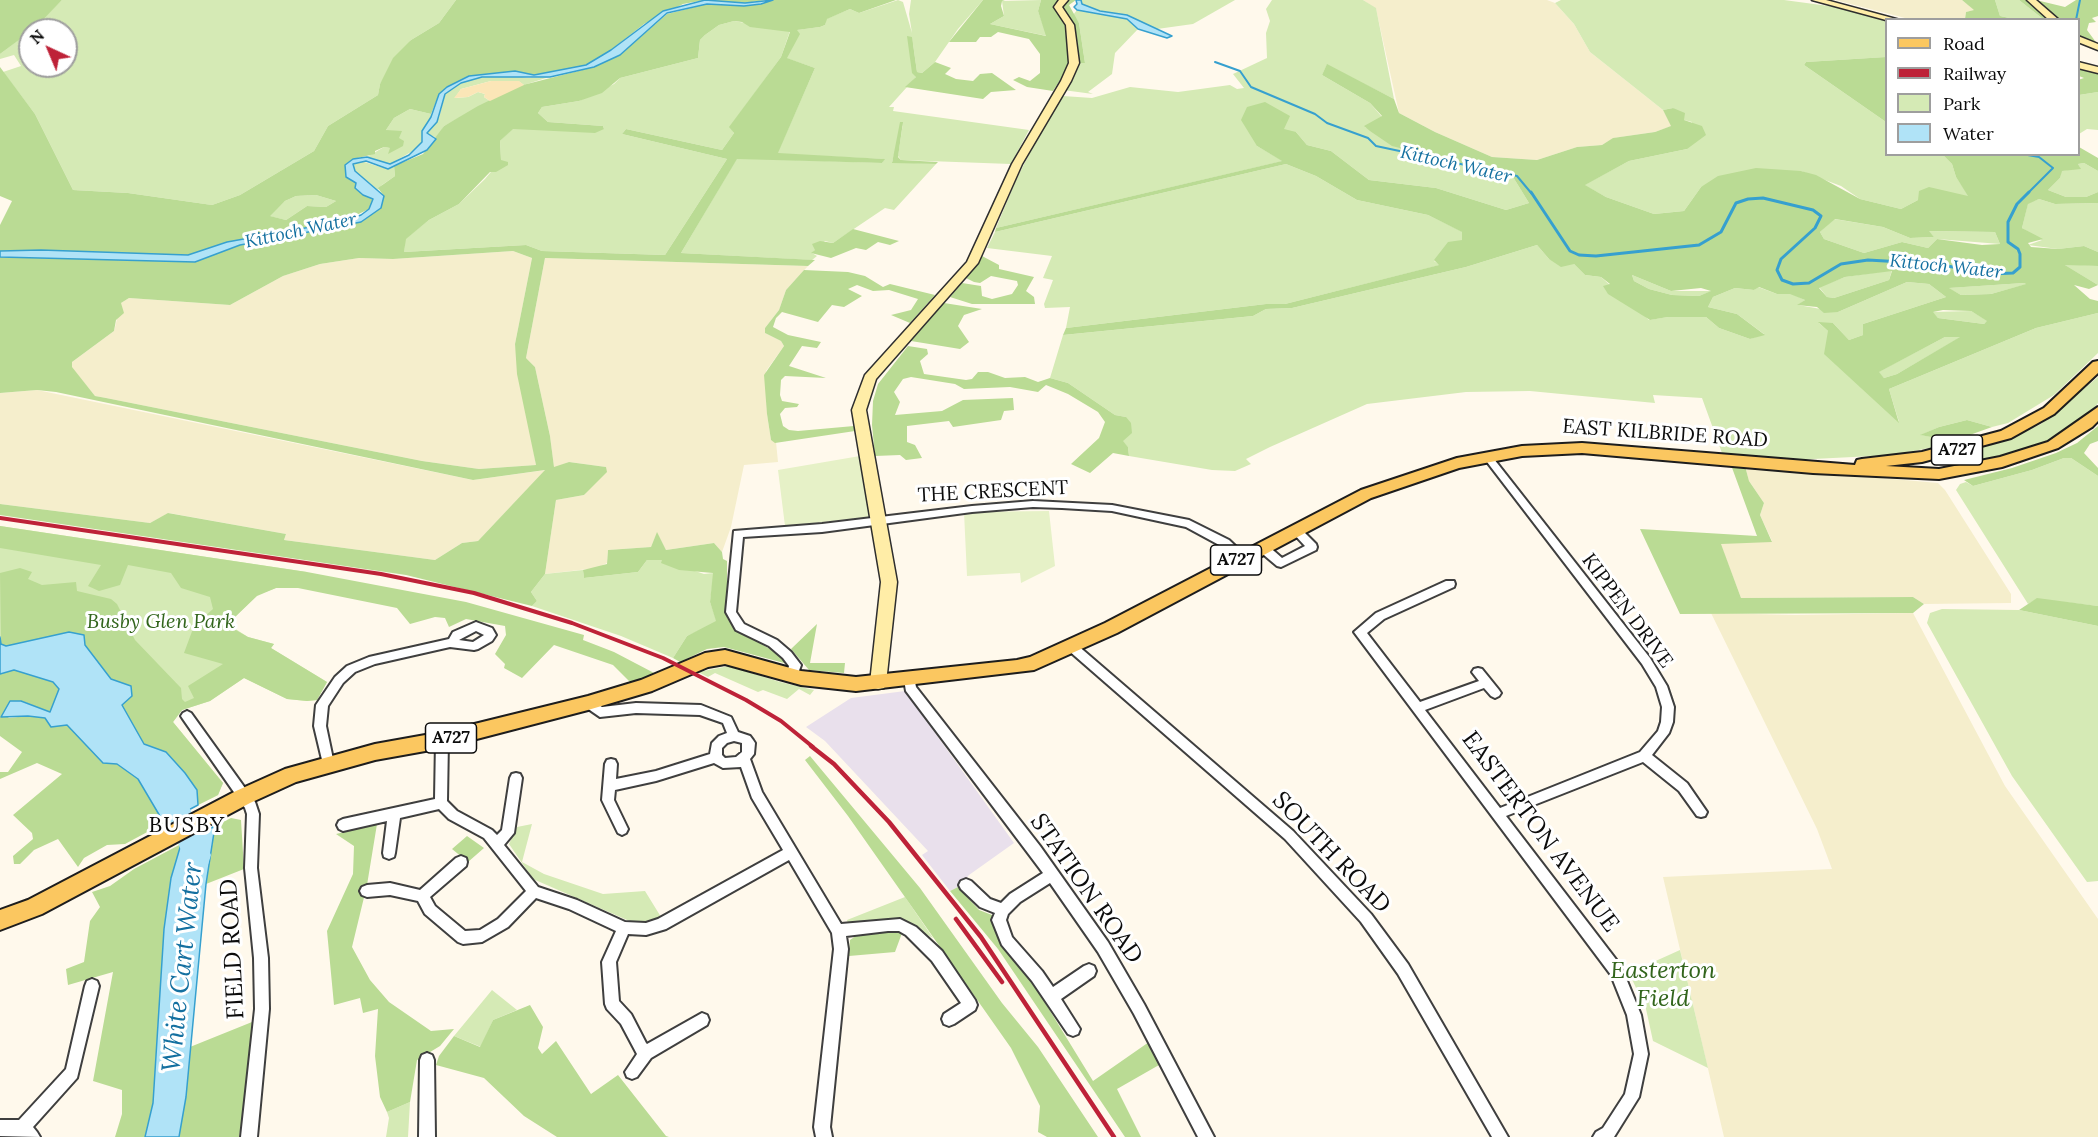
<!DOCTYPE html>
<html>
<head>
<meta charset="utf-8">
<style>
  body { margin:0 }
  #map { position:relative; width:2098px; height:1137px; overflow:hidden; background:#fff9ec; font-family:Lora,serif }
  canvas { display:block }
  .legend { position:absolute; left:1885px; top:18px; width:195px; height:138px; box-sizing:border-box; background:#fff; border:2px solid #9e9e9e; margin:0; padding:8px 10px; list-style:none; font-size:18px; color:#0c0c0c }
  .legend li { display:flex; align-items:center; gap:12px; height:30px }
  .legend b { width:30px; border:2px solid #9e9e9e }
  .north { position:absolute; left:18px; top:18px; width:60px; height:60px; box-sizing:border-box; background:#fff; border:2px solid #9e9e9e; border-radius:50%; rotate:316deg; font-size:16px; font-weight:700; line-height:24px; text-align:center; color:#0c0c0c }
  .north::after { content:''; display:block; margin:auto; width:21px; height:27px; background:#be2238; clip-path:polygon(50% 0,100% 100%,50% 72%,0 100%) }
</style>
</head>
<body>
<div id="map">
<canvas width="2098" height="1137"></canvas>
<ul class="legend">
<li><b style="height:8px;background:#fbc760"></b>Road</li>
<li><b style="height:8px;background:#be2238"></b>Railway</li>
<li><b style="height:16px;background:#d5eab5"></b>Park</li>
<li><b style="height:16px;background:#b0e3f7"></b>Water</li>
</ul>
<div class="north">N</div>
</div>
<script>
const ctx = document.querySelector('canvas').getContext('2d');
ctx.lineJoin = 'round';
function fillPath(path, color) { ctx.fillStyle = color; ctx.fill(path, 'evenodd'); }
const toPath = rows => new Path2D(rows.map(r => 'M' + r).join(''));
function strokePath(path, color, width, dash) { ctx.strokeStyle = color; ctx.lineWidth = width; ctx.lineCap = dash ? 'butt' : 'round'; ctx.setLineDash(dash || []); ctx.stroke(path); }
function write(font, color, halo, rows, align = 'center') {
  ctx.font = font + ' Lora,serif'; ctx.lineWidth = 6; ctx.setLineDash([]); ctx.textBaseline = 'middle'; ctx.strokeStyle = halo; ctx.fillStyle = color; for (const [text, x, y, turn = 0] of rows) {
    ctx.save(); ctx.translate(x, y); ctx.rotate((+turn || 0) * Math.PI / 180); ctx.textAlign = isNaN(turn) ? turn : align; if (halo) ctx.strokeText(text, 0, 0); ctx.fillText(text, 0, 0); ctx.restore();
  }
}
const industrial = toPath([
  [905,691,1014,843,969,875,958,887,950,891,922,855,928,851,825,741,806,727,851,698]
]);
const farmland = toPath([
  [1363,0,1547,0,1555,3,1574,24,1590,52,1663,110,1672,126,1655,132,1614,138,1602,145,1577,147,1537,160,1492,157,1435,132,1399,113,1376,9],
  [1835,0,1962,0,1975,10,1966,12,1965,19,1909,19],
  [513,251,532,258,515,344,536,465,479,469,422,461,106,398,95,396,71,367,72,362,114,331,121,303,129,298,230,305,283,276,320,264,359,258,393,259],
  [545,258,808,266,786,290,779,310,765,328,765,333,781,341,784,346,766,371,767,414,771,440,776,442,778,462,744,465,731,527,722,552,714,543,666,550,657,533,651,547,608,550,607,563,597,568,545,574,556,500,584,495,606,467,569,462,554,468,550,436,535,367,526,358],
  [37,390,473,480,546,470,478,541,462,543,435,560,284,540,286,534,169,513,150,523,0,504,0,393],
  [1745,466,1938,483,1945,490,2011,594,2011,603,1924,604,1913,597,1741,598,1720,543,1772,541,1760,515,1764,503,1749,481],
  [1711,613,1795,615,1913,613,2005,786,2098,919,2098,1137,1724,1137,1663,877,1832,869,1817,829]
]);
const green = toPath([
  [62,0,456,0,439,23,411,40,380,84,378,95,328,126,314,151,240,195,212,205,128,193,73,190,35,114,3,72,21,66,14,55,0,59,0,54,30,31,30,66,66,66,66,30,31,30],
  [898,0,903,2,912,33,909,14,911,0,983,0,958,29,935,62,922,73,917,72,912,37,916,77,889,107,894,107,893,111,1029,130,1011,164,901,160,898,156,903,123,892,162,936,164,894,210,885,208,833,243,825,241,812,253,817,256,812,260,681,253,737,158,882,163,884,159,777,154,815,68,786,58,799,34,796,30,820,27,825,25,826,19,850,9,859,13],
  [1041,0,1038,11,1047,36,990,24,1004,16,1002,1],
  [1081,0,1235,0,1193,24,1157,29,1127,15,1100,11,1082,4],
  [1272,0,1363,0,1376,8,1394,99,1327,65,1322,75,1370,103,1382,117,1365,127,1513,177,1529,203,1506,210,1436,188,1369,180,1331,151,1307,145,1296,132,1257,146,1283,161,996,228,1016,180,1045,123,1063,96,1092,98,1130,87,1178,92,1230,85,1237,89,1244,88,1233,74,1267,58,1266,33,1270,21,1266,9],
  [1561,0,1784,0,1836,7,1888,19,1886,57,1806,62,1804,65,1886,122,1886,154,1943,155,1952,164,1956,177,1969,196,1918,200,1901,209,1860,199,1841,186,1801,171,1701,187,1684,211,1654,214,1606,197,1584,185,1629,161,1687,149,1692,122,1684,120,1673,108,1663,110,1590,52,1574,24,1555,3],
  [1995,0,2019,0,2043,19,2014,19,2000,16],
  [1077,10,1127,19,1138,29,1115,53,1112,74,1088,92,1093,94,1063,90,1080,63,1085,63,1079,23,1073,15],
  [734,21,790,31,781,57,730,127,734,133,722,150,626,129,622,134,727,159,665,255,542,251,526,245,404,252,405,239,429,220,459,204,485,179,501,160,500,141,513,128,604,129,603,126,548,122,538,113,542,107,579,101,614,84,620,78,698,58,700,40,705,35,719,25],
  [515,76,528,78,549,77,524,85,518,81,491,81,461,89,455,98,468,97,478,92,485,94,484,97,490,101,444,126,437,138,428,134,428,130,439,118,445,94,461,83,482,77],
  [2098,92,2098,130,2087,129,2079,134,2079,95],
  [410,109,431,114,431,117,422,131,423,142,418,148,390,164,367,157,384,147,390,148,399,138,386,130,394,118],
  [361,161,387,169,394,166,395,176,382,185,378,190,355,171,353,164],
  [2084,163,2098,171,2098,192,2086,197,2066,197,2048,190,2060,178,2061,171,2080,168,2078,164],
  [1286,164,1316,176,1357,200,1428,215,1463,232,1462,240,1434,261,1440,265,1285,304,1266,304,1066,328,1070,307,1045,308,1044,304,1053,280,1043,278,1052,256,987,248,995,232],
  [316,195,336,201,326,207,307,206,286,220,269,216,285,201,296,196],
  [2039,199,2055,204,2098,203,2098,252,2084,246,2058,249,2028,245,2042,240,2022,228,2028,203],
  [1834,219,1883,227,1910,238,1934,237,1928,231,1995,232,2000,244,1937,239,1928,248,1902,242,1864,253,1824,239,1820,232],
  [1537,245,1549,259,1574,264,1585,275,1601,277,1649,320,1668,317,1706,317,1719,328,1750,339,1764,334,1737,314,1708,307,1713,297,1735,288,1754,290,1758,287,1777,294,1790,293,1805,300,1798,305,1838,312,1907,282,1929,284,1946,297,1863,324,1863,335,1849,340,1833,323,1819,323,1828,331,1899,422,1889,389,2036,328,2098,313,2098,353,2054,395,2008,423,1992,427,1967,420,1939,427,1921,435,1953,441,1944,445,1893,455,1793,460,1722,453,1702,398,1653,395,1655,403,1530,391,1466,392,1367,404,1270,447,1246,459,1251,464,1235,471,1212,470,1129,456,1128,447,1122,441,1126,417,1115,415,1068,383,1050,378,1063,335,1253,316,1266,309,1292,308,1466,267],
  [2063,264,2098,266,2098,285],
  [1892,270,1889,280,1834,298,1827,297,1819,287,1845,277],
  [1632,275,1671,291,1712,291,1699,296,1672,295,1649,289,1634,281],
  [2024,283,2027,284,1991,294,1961,295,1948,288],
  [1971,311,1988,321,1984,324,1938,318,1932,312],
  [1945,337,1961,337,1897,374,1884,378,1878,372],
  [2098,377,2098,403,2091,412,2054,438,2023,451,1991,460,1951,466,1938,463,1938,460,2010,439,2041,424],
  [2064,458,2071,458,2098,476,2098,606,2037,599,2028,604,1956,490,1960,484,1966,482,1973,486,2032,470],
  [0,526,307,572,298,588,276,588,257,595,235,617,234,628,248,637,274,644,271,648,327,682,317,700,307,701,287,699,244,678,210,701,182,710,173,722,223,783,218,795,198,805,197,790,0,637],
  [647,560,662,560,704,574,714,573,710,602,717,622,687,636,673,658,621,636,532,606,537,601,531,592,545,574,583,570,584,578,638,572],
  [1942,609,2019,610,2098,626,2098,881,2087,882,2012,776,1927,623,1930,613],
  [729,666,780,682,814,690,810,695,799,689,787,699,763,690,758,692,715,673,708,677,698,672],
  [532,824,522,862,544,874,603,894,645,891,661,917,646,923,634,923,533,879,509,844,517,827],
  [905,897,933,938,911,926,849,926,847,920],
  [1680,950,1708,1068,1653,1041,1646,1009,1629,973],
  [492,990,517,1010,493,1020,481,1047,454,1036],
  [410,1102,408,1137,386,1137,389,1118,387,1112]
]);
const forest = toPath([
  [0,0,62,0,35,28,0,54],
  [456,0,766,0,745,3,705,0,683,4,644,24,611,50,586,65,534,75,515,71,469,76,439,94,431,114,410,109,394,118,386,130,402,131,399,138,404,141,403,146,388,154,390,148,384,147,375,151,375,154,353,159,345,165,356,183,373,199,369,209,344,221,228,242,188,255,0,251,0,225,12,201,0,196,0,67,35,114,73,190,128,193,212,205,240,195,314,151,328,126,378,95,380,84,393,58,411,40,439,23],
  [316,195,336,201,326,207,307,206,286,220,270,216,285,201,296,196],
  [773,0,896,0,859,13,850,9,827,19,825,25,820,27,797,30,800,34,787,58,815,68,778,153,885,159,882,163,737,159,681,253,815,260,808,266,545,258,526,358,535,367,550,436,554,467,569,462,606,467,607,472,584,495,556,500,545,574,531,592,537,601,532,606,406,575,0,515,0,504,150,523,168,513,286,534,284,540,435,560,462,543,478,541,545,470,473,480,56,392,37,390,0,393,0,257,195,262,240,245,361,221,381,204,384,196,378,188,395,176,394,166,423,154,444,126,478,106,519,86,594,67,620,55,667,14,707,4,744,6,761,4],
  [734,21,742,22,750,27,790,32,781,57,729,127,734,133,722,150,626,129,622,134,727,159,665,255,542,251,526,245,404,252,406,239,429,220,459,204,490,172,496,172,508,165,508,162,501,160,500,141,513,129,595,133,604,129,603,126,548,122,538,113,542,107,579,101,602,93,620,78,698,58,700,40,705,35,719,25],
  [513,251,532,258,515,344,517,374,536,465,479,469,422,461,106,398,95,396,72,367,72,362,114,331,116,320,124,313,121,303,129,298,230,305,283,276,320,264,359,258,393,259],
  [983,0,1005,0,1002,1,1001,6,1004,16,990,24,1046,36,1038,11,1041,0,1076,0,1069,5,1079,23,1085,63,1071,63,1053,91,1027,87,1013,80,1019,77,1030,81,1040,73,1040,54,1029,39,998,32,991,37,980,37,976,42,949,42],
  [1962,0,1995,0,2000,16,2014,19,1965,19,1966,12,1974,10],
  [2019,0,2036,0,2065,7,2076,0,2098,0,2098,16,2092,18,2096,22,2089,23,2087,30,2098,45,2079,36,2078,20,2043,19],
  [907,36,912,37,917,72,922,73,935,62,951,68,945,74,956,79,973,81,980,74,992,73,1016,90,991,92,983,99,905,87,916,77,912,73],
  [1886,57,1886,122,1804,65,1806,62],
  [1327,64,1394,99,1399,113,1435,132,1492,157,1537,160,1577,147,1602,145,1613,138,1655,132,1671,126,1663,110,1673,108,1685,113,1684,120,1702,126,1706,135,1687,149,1629,161,1585,185,1606,197,1654,214,1684,211,1701,187,1718,176,1756,168,1801,171,1816,175,1860,199,1901,209,1918,200,1919,191,1929,187,1968,196,1956,177,1952,164,1943,155,2078,154,2079,147,2098,158,2098,171,2084,163,2078,164,2081,169,2062,171,2060,178,2048,190,2066,197,2086,197,2098,192,2098,203,2055,204,2039,199,2028,204,2022,228,2043,239,2028,243,2031,247,2058,249,2084,246,2098,252,2098,266,2065,265,2098,285,2089,289,2074,285,2090,299,2098,301,2098,313,2036,328,1889,389,1899,423,1824,354,1828,331,1818,322,1833,323,1849,340,1863,335,1863,324,1946,297,1929,284,1907,282,1838,312,1824,313,1817,307,1797,305,1805,300,1790,294,1777,294,1759,287,1754,290,1735,288,1713,297,1708,307,1737,314,1765,335,1750,339,1719,328,1706,317,1668,317,1650,320,1608,294,1603,286,1610,284,1601,277,1585,275,1574,264,1561,267,1549,259,1537,245,1466,267,1292,308,1266,309,1253,316,1063,335,1066,328,1266,304,1285,304,1439,265,1434,260,1448,242,1462,240,1462,232,1428,215,1357,200,1316,176,1286,164,995,232,996,228,1282,161,1257,146,1241,120,1247,107,1265,102,1290,116,1284,129,1296,132,1307,145,1331,151,1369,180,1436,188,1506,210,1529,203,1513,177,1392,146,1370,131,1364,126,1382,116,1370,103,1322,75],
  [1835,219,1883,227,1910,238,1934,237,1929,231,1995,232,2000,244,1982,245,1937,239,1928,248,1902,242,1864,253,1824,239,1820,232],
  [1892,271,1889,280,1834,298,1827,297,1819,288,1845,277],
  [1632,275,1671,291,1701,288,1711,291,1699,296,1672,295,1649,289,1634,281],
  [2024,283,2026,284,1991,294,1961,295,1949,288],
  [1943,310,1971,311,1987,321,1984,324,1938,318,1933,312],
  [1945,337,1960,337,1897,374,1884,378,1879,372],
  [2079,67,2098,73,2098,92,2079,95,2078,80,2084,78,2079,76],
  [900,122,903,122,898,157,901,160,938,162,936,164,892,163],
  [853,229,899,241,890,245,878,242,866,250,856,248,831,258,811,253,815,250,812,244,820,241,833,243],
  [982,256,999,265,999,269,1034,277,1026,291,1034,297,1035,304,972,304,950,297,962,283,981,286,982,296,992,299,1012,294,1018,285,1017,281,991,276,980,283,974,282,966,278],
  [804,270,848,272,865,276,883,287,890,284,935,295,910,323,891,315,911,310,918,299,889,290,873,291,857,285,848,289,862,296,844,307,832,305,818,322,782,312,776,318,773,327,788,335,821,342,817,348,802,346,789,366,826,378,785,376,781,380,780,395,782,401,799,404,797,407,785,408,780,414,783,426,789,430,798,431,854,426,855,431,775,443,771,440,767,414,764,375,784,346,781,341,765,333,765,328,779,310,786,290],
  [944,303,982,309,964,315,958,326,969,342,960,349,911,341],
  [908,346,927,349,928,354,920,361,924,374,966,380,972,379,978,372,988,372,1005,378,1025,377,1038,382,1050,378,1068,383,1115,415,1126,417,1131,423,1132,433,1123,441,1128,447,1129,456,1113,453,1090,473,1071,464,1099,438,1105,422,1098,412,1068,394,1046,385,1038,392,1010,387,964,389,955,384,911,377,903,379,894,392,900,402,895,415,942,411,963,400,1013,398,1014,410,1004,411,1001,420,953,427,949,421,907,426,907,442,915,445,922,458,906,460,900,455,875,456,872,425,873,401,878,384],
  [1967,420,1992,427,1953,441,1920,435,1939,427],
  [2098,426,2098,441,2090,444,2084,453,2098,468,2098,476,2071,458,2064,458,2032,470,1973,486,1964,480,2012,468,2056,453,2077,443],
  [1731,465,1745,466,1749,481,1764,503,1760,515,1772,542,1721,544,1741,598,1913,597,1924,604,1913,613,1680,614,1640,529,1757,536],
  [0,526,307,572,466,602,584,635,583,640,614,652,656,674,630,682,613,665,554,645,522,678,504,668,505,664,495,654,506,635,505,626,466,619,449,627,445,618,435,617,410,624,397,608,298,588,276,588,257,596,235,617,234,629,248,637,274,644,271,648,327,682,317,700,307,701,287,699,244,678,210,701,182,710,173,722,223,783,218,795,198,805,197,790,166,752,144,744,121,704,132,696,111,679,85,645,69,632,6,646,1,644,0,573,20,568,32,572,28,579,42,585,76,582,77,591,111,599,117,604,135,640,181,688,182,699,185,702,194,698,188,686,223,664,184,653,194,626,213,609,210,597,181,588,171,573,128,565,120,585,99,591,88,586,101,565,0,548],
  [657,532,666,550,714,543,722,552,723,559,727,561,727,618,736,629,780,655,788,664,724,647,707,649,680,662,673,658,687,636,716,621,710,602,713,573,679,570,661,563,662,560,647,560,638,572,584,578,583,570,607,564,608,550,651,547],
  [2037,598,2098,606,2098,626,2019,610],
  [817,624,810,663,845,663,844,673,809,670,791,649],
  [14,669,53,682,59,689,50,712,22,701,8,718,28,716,45,718,51,727,67,724,103,762,117,764,138,779,164,823,125,844,107,845,84,858,78,867,58,839,34,850,20,864,14,864,13,856,33,839,32,833,13,815,62,774,37,763,0,779,0,772,8,772,22,752,0,736,0,674],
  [810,756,920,888,1002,1003,1038,1047,1098,1137,1047,1137,1038,1132,1040,1106,1011,1048,848,816,805,760],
  [231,818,241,820,244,869,206,884,215,826],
  [377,824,367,885,352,947,370,980,389,1002,431,1031,454,1029,440,1046,417,1060,410,1102,387,1112,380,1097,375,1056,378,1009,363,1013,360,998,334,1005,327,931,353,874,354,846,336,834],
  [467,836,484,848,468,862,452,849],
  [181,844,171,878,164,929,153,1103,145,1137,115,1137,122,1114,122,1090,93,1081,113,972,68,985,66,969,84,962,90,921,100,907,92,892,110,886,134,869],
  [958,887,979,910,992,915,993,927,1036,988,1093,1081,1149,1042,1159,1065,1117,1089,1141,1137,1125,1137,998,949,950,891],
  [889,931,902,933,895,952,849,956,850,940,860,933],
  [530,1005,543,1027,538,1048,542,1054,556,1041,591,1094,618,1075,666,1136,669,1137,557,1137,524,1116,484,1078,436,1065,439,1056,454,1036,480,1047,493,1020],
  [252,1022,249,1077,239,1137,179,1137,190,1047]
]);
const sand = toPath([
  [491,81,519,81,524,85,490,101,484,97,485,94,478,92,468,97,454,98,461,89]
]);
const pitch = toPath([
  [860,456,871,517,785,526,778,470],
  [1049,511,1055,566,1021,583,1020,573,967,576,964,512]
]);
const water = toPath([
  [705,0,745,3,773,0,761,4,744,6,707,4,667,13,620,55,594,67,550,77,482,77,461,83,445,94,437,122,427,133,436,139,427,150,388,169,366,161,353,164,355,171,384,196,381,208,361,222,240,245,195,262,0,257,0,251,41,250,188,255,227,242,344,221,361,215,369,209,373,199,363,195,355,188,356,183,346,177,345,165,353,159,367,157,390,164,409,155,422,142,422,131,431,117,439,94,447,87,469,76,515,71,534,75,586,65,611,50,663,11,705,0],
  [1076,0,1081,0,1082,4,1100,11,1127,15,1172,36,1167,38,1138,29,1127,19,1077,10,1074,7,1077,4,1076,0],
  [69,632,84,635,85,645,111,679,131,686,132,696,122,705,144,744,166,752,185,773,197,790,198,805,164,823,138,779,117,764,103,763,67,725,51,727,45,718,28,716,1,717,10,701,21,701,50,712,59,689,53,682,14,670,0,674,0,637,1,644,6,646,69,632],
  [215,826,206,884,186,1097,179,1137,145,1137,153,1103,164,929,171,878,181,844,215,826]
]);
const streamFar1 = toPath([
  [2076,20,2080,0],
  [1215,62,1240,71,1251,87,1315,114,1327,123,1368,138,1376,146,1517,176,1532,194],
  [2022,154,2039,157,2053,168,2027,194]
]);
const stream = toPath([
  [1531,192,1570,251,1579,255,1596,256,1699,245,1721,232,1736,203,1748,199,1763,198,1813,210,1821,216,1815,228,1781,259,1777,270,1782,280,1793,284,1809,283,1841,264,1868,260,1936,264,1992,274,2013,273,2020,267,2020,254,2018,249,2008,242,2008,222,2017,204,2029,192]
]);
const river = toPath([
  [168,777,177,780,211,855,204,877,194,880,184,877,180,868,183,855,155,788,159,780,168,777]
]);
const street = toPath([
  [1487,453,1490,454,1650,658,1667,686,1674,707,1673,722,1669,733,1652,755,1687,783,1707,812,1705,816,1701,817,1697,816,1679,791,1643,762,1506,816,1621,966,1641,1015,1648,1054,1639,1097,1614,1137,1593,1137,1596,1132,1603,1128,1625,1094,1634,1054,1627,1015,1611,975,1354,632,1376,613,1446,581,1454,581,1455,584,1454,587,1384,619,1367,633,1420,702,1479,681,1472,672,1474,669,1478,668,1482,669,1499,690,1501,693,1499,696,1495,698,1491,696,1484,688,1425,710,1500,808,1640,752,1658,731,1661,722,1662,707,1656,687,1642,664,1484,458,1482,456,1484,454,1487,453],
  [1033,501,1112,505,1189,520,1229,540,1247,557,1242,561,1238,560,1221,546,1186,527,1112,511,1062,508,1033,507,972,512,822,532,743,537,736,612,744,624,777,640,791,652,801,665,796,679,792,681,788,679,786,676,789,666,783,658,769,646,736,630,726,612,734,531,822,524,972,506,1033,501],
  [1295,526,1299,527,1316,544,1317,547,1316,550,1281,567,1277,566,1258,550,1257,547,1258,544,1266,544,1282,558,1305,546,1290,530,1295,526],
  [476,622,492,628,496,635,492,641,478,649,474,650,450,647,375,664,355,672,343,683,328,706,326,726,334,764,332,768,328,769,324,768,314,726,316,705,335,677,347,666,369,657,449,639,453,632,476,622],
  [476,631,484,635,473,642,459,640,476,631],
  [1072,643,1076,644,1293,831,1371,914,1408,964,1508,1137,1492,1137,1398,974,1361,922,1285,839,1068,650,1066,647,1068,644,1072,643],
  [910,675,914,677,916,687,1040,846,1108,942,1144,1004,1214,1137,1198,1137,1134,1014,1098,952,1050,883,1020,902,1008,914,1006,920,1012,937,1042,971,1053,987,1084,966,1089,964,1094,966,1096,971,1094,976,1061,999,1080,1029,1078,1034,1073,1036,1068,1034,1032,981,1002,945,992,920,995,913,980,907,961,889,959,885,961,881,966,879,971,881,990,899,1001,903,1010,894,1043,873,906,691,904,680,906,677,910,675],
  [588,698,602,707,636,703,701,705,731,717,738,732,750,736,753,740,755,743,754,754,750,759,762,792,841,924,900,919,916,927,942,951,975,1000,977,1005,975,1010,954,1024,949,1026,944,1024,942,1019,944,1014,961,1003,932,961,906,935,899,931,888,931,846,936,848,949,830,1127,832,1137,816,1137,814,1127,834,949,832,933,789,860,666,929,646,935,628,934,616,962,619,1001,631,1014,646,1043,647,1044,702,1013,707,1015,709,1020,707,1025,651,1058,637,1077,632,1079,627,1077,625,1072,637,1054,621,1024,607,1009,605,1004,602,962,616,931,569,909,536,898,508,927,482,942,463,944,458,942,425,914,418,901,390,895,367,897,362,895,360,891,362,887,367,885,390,883,420,890,456,858,461,856,466,858,467,862,466,866,430,897,435,906,465,931,480,930,498,919,526,891,484,838,449,819,439,809,400,818,395,853,394,857,389,859,384,857,383,853,387,821,343,831,339,829,337,825,339,821,343,819,435,799,436,740,438,737,442,735,446,737,448,740,447,801,457,811,492,830,497,835,502,830,510,778,512,774,516,773,520,774,522,778,514,833,504,845,538,887,577,900,625,922,646,923,658,919,783,850,752,798,741,767,723,768,714,763,656,781,615,790,614,800,628,829,626,833,622,835,618,833,602,800,605,764,607,760,611,759,615,760,617,764,616,779,656,771,710,754,712,743,719,736,727,733,723,723,700,715,636,713,600,717,584,706,582,703,584,700,588,698],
  [734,741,742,743,742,752,736,757,725,758,722,755,722,748,727,743,734,741],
  [187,711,191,713,255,802,259,814,257,868,268,958,269,1009,257,1137,241,1137,255,1009,254,958,245,868,247,814,245,808,183,719,181,716,183,713,187,711],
  [92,979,97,981,99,986,77,1078,33,1127,37,1132,40,1137,0,1136,0,1120,19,1120,66,1069,85,986,87,981,92,979],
  [427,1053,432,1055,434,1060,435,1137,419,1137,420,1060,422,1055,427,1053]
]);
const secondary = toPath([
  [1059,0,1068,0,1062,7,1074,25,1079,63,1071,81,1022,164,978,263,876,379,866,410,897,582,886,683,884,688,878,689,872,688,870,683,881,582,852,410,865,375,967,262,1012,164,1061,81,1069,63,1066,25,1054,7,1059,0],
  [1812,0,1826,0,1900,20,1886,20,1812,0],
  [2027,0,2036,0,2059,20,2049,20,2027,0],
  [2078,36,2098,44,2098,50,2078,42,2078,36],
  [2078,62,2098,67,2098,73,2078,68,2078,62]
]);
const primary = toPath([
  [2098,361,2098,373,2054,414,2011,438,1922,462,1886,466,1939,469,2000,457,2048,442,2098,407,2098,421,2092,427,2058,448,2002,467,1939,479,1813,473,1582,453,1522,456,1459,468,1371,498,1117,633,1034,670,856,691,801,685,725,664,708,667,652,691,588,710,442,748,375,760,296,782,250,803,42,914,0,930,0,910,28,900,236,791,285,769,375,744,442,732,588,696,641,680,705,653,725,650,801,671,856,677,1017,660,1030,657,1105,623,1361,490,1457,458,1522,446,1582,443,1855,465,1857,460,1862,459,1922,452,2001,431,2044,408,2093,362,2098,361]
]);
const railFar1 = toPath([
  [0,518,381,574,474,593,572,623,663,658,746,700,781,721,813,747]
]);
const rail = toPath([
  [811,746,834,764,889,822,981,937,1114,1137],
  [956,919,1002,982]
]);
const farWaternames = [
  ["Kittoch Water",1456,165,13],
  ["Kittoch Water",301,231,-12],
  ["Kittoch Water",1946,267,6]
];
const shields = [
  [1957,450,51],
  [1236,560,51],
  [451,738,51]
];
const shieldNames = [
  ["A727",1957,450],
  ["A727",1236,560],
  ["A727",451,738]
];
const streetNames = [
  ["EAST KILBRIDE ROAD",1665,434,4],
  ["THE CRESCENT",993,492,-3],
  ["KIPPEN DRIVE",1627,611,53]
];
const parkNames = [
  ["Busby Glen Park",161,622]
];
const quarterNames = [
  ["BUSBY",187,826]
];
const nearStreetnames = [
  ["EASTERTON AVENUE",1540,832,53],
  ["SOUTH ROAD",1331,853,46],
  ["STATION ROAD",1086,889,55],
  ["FIELD ROAD",233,949,-93]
];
const nearParknames = [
  ["Easterton",1663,971],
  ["Field",1663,999]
];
const nearWaternames = [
  ["White Cart Water",183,967,-84]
];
fillPath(industrial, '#e9e0ec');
fillPath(farmland, '#f5eecc');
fillPath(green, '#d5eab5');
fillPath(forest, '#badb94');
fillPath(sand, '#fbe6b7');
fillPath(pitch, '#e6f1c7');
fillPath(water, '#b0e3f7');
strokePath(water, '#36a0cf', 1.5);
strokePath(streamFar1, '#36a0cf', 2);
strokePath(stream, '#36a0cf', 3);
fillPath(river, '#b0e3f7');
strokePath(street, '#3f3f3f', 4);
strokePath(secondary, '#2e2e2e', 3);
strokePath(primary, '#1d1d1d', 4);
fillPath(street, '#fff');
fillPath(secondary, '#ffeda7');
fillPath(primary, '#fbc760');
strokePath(railFar1, '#be2238', 4);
strokePath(rail, '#be2238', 4.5);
write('italic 18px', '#1470a0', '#fff', farWaternames);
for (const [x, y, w] of shields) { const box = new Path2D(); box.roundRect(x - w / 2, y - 15, w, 30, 4.5); ctx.fillStyle = '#fff'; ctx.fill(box); strokePath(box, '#0c0c0c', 1.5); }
write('bold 18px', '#0c0c0c', null, shieldNames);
write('20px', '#0c0c0c', '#fff', streetNames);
write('italic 20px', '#32651c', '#fff', parkNames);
ctx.letterSpacing = '1.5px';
write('22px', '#0c0c0c', '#fff', quarterNames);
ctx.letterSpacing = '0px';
write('24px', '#0c0c0c', '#fff', nearStreetnames);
write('italic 24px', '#32651c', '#fff', nearParknames);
write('italic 26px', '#1470a0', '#fff', nearWaternames);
</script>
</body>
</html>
